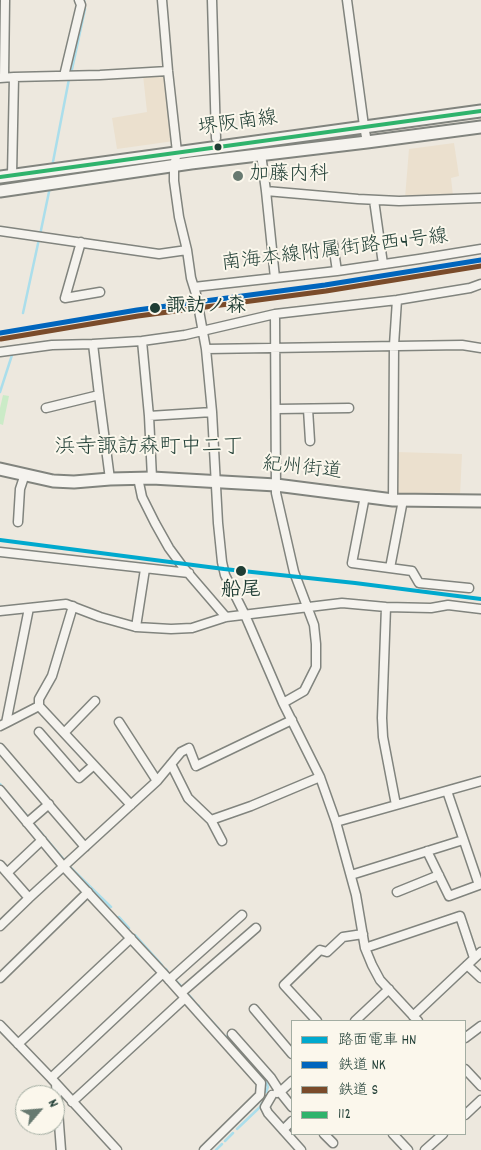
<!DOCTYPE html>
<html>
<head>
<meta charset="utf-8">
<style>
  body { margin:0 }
  #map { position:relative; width:481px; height:1150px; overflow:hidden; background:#ede8de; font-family:Dekko,"Klee One",sans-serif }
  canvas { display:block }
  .legend { position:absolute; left:291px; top:1020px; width:175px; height:115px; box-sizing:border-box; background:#fbf7ec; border:1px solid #a3ada2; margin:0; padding:6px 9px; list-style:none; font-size:15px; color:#1f3d34 }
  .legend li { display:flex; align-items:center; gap:10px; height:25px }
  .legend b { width:25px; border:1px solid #a3ada2 }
  .north { position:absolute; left:15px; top:1085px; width:50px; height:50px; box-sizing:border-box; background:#fbf7ec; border:1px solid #a3ada2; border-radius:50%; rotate:63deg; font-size:14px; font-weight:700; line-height:20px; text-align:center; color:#1f3d34 }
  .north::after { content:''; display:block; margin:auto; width:18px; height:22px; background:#677970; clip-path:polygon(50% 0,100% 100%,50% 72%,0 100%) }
</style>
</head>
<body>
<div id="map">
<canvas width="481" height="1150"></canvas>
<ul class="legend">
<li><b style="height:6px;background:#00a9ce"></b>路面電車 HN</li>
<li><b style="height:6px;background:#0065bd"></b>鉄道 NK</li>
<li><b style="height:6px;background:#7a4b2a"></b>鉄道 S</li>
<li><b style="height:6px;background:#2fb36c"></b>112</li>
</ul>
<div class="north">N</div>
</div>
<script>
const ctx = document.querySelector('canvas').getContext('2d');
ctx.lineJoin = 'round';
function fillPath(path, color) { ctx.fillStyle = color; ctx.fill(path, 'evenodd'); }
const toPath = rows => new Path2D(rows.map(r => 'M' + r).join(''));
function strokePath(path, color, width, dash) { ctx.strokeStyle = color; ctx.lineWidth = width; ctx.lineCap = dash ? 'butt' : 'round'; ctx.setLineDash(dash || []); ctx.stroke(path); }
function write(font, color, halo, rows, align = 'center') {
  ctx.font = font + ' Dekko,"Klee One",sans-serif'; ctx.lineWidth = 4; ctx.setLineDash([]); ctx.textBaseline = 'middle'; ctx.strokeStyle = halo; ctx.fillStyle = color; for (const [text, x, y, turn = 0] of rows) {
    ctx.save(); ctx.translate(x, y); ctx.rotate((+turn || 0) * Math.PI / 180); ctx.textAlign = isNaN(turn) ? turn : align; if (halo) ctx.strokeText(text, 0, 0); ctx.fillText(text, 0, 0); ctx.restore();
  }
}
const built = toPath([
  [164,73,168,76,174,141,117,149,112,118,147,112,143,75],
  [454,143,459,176,451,178,453,196,405,198,409,149],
  [397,452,462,454,460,496,400,495,397,490]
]);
const green = toPath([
  [3,395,9,396,3,425,0,424,0,408]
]);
const stream = toPath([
  [71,74,85,9,84,0],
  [52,167,69,79],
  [40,235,50,187],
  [23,313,39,239],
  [0,392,12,355],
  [0,784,28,817],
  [32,822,65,861],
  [70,867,111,907],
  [119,917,129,928],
  [135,935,162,965],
  [166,969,167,971],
  [175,980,182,987],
  [188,994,194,1001],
  [196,1004,199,1006],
  [205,1014,219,1029],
  [226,1036,266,1082,268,1087,266,1092],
  [237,1129,260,1107,262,1103],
  [225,1141,233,1133],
  [216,1150,222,1144]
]);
const street = toPath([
  [162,0,168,71,177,152,174,166,174,181,179,217,187,250,191,278,196,294,206,349,212,412,218,523,222,562,225,575,245,615,283,703,320,777,336,822,356,895,365,948,372,965,380,980,418,1021],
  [212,0,216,138],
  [347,0,364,126,367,142],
  [64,76,81,5,79,0],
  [4,77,5,0],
  [14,77,100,75,168,71],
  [0,78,14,77,12,175],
  [261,154,266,191,275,278],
  [266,191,358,199,399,201,481,198],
  [374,200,383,264],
  [0,231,159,254,187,250],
  [81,242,65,298,100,292],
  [333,244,337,271],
  [194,287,337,271,419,259,481,249],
  [275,314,276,493,294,572,314,625,316,644,316,667,304,691,283,703],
  [142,341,149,416,152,478],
  [93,344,99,395,110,479],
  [206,349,462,345,481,348],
  [0,352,52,345,93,344,142,341,185,335,275,314,397,300,470,288,481,284],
  [46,408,99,395],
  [277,409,349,408],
  [308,409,310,441],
  [149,416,212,412],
  [138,478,142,497,155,523,169,548,183,567,226,617],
  [365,496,352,563,412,571,419,583,469,588],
  [393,500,394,345,397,300],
  [18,522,20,489,25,474],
  [0,552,189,573],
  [390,568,403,500],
  [73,606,52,676,39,699,39,706,131,805],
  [386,607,382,718,383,737,396,805],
  [0,611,66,604,100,617,136,627,171,629,192,628,226,617,342,603,386,607,431,608,448,605,481,609],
  [136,627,145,569],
  [119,722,157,781],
  [6,723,39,706],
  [0,726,6,723,29,608],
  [39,732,79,778,94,765],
  [64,733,95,701],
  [0,748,85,847],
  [171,764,188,798,211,820,222,841],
  [0,790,64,867,163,973,261,1083,260,1095,204,1150],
  [447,791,479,885,481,884],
  [211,820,251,806,320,777],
  [336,822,481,781],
  [27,823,49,804],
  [427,851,449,896,479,885],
  [0,865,29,898],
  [7,873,42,840],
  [351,875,463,840],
  [397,892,439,875],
  [0,926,29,898,157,781,181,752,189,748,196,766,292,720],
  [365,948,460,916,474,958],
  [467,965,481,978],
  [0,978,88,892],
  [169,980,242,915],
  [181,993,256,928],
  [254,1009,292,1054],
  [413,1016,481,952],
  [317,1021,284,985,320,950,327,952,343,937,363,934],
  [355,1021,389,989],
  [0,1025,51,1078,117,1150],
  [232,1034,271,1078,280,1092,292,1107],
  [465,1038,481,1026],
  [18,1044,131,938],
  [465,1069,481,1086],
  [51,1078,163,973],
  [56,1084,61,1150],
  [277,1093,280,1092,292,1081],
  [272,1095,265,1107,268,1113,301,1150],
  [72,1102,185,998],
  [465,1115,481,1100],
  [283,1130,292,1121],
  [324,1134,333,1143],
  [393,1134,408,1150],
  [425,1150,443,1134]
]);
const secondary = toPath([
  [0,177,481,111],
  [0,191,191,163,367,142,481,127],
  [0,469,53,481,74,482,110,479,152,478,276,485,393,500,481,501]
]);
const bus1 = toPath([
  [0,177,481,111]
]);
const rail1 = toPath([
  [0,333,137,310,325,285,481,260]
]);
const rail2 = toPath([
  [1,339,138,316,326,291,481,266]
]);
const tram1 = toPath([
  [0,540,224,569,355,583,481,599]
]);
const markers = [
  [218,147,4.5,"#1f3d34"],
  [238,176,6,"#677970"],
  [155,308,6,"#1f3d34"],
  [241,571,6,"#1f3d34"]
];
const streetNames = [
  ["堺阪南線",238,125,-8],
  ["南海本線附属街路西4号線",335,252,-7],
  ["紀州街道",302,470,6]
];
const poiNames = [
  ["加藤内科",249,176]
];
const stopNames = [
  ["諏訪ノ森",166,308],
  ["船尾",241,592,"center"]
];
const neighbourhoodNames = [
  ["浜寺諏訪森町中二丁",149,449]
];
fillPath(built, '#ebe0ce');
fillPath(green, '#cbebc7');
strokePath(stream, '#abdeeb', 2.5);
strokePath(street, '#81847e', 11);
strokePath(secondary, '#81847e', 15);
strokePath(street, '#f5f3ee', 8);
strokePath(secondary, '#f5f3ee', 11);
strokePath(bus1, '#2fb36c', 4);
strokePath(rail1, '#0065bd', 5);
strokePath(rail2, '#7a4b2a', 5);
strokePath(tram1, '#00a9ce', 4);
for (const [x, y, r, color] of markers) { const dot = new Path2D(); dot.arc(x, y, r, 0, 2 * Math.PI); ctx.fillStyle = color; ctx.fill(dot); strokePath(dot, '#fbf7ec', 2); }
write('20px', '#1f3d34', '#fbf7ec', streetNames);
write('20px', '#1f3d34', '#fbf7ec', poiNames, 'left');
write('bold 20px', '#1f3d34', '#fbf7ec', stopNames, 'left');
write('21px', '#1f3d34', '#fbf7ec', neighbourhoodNames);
</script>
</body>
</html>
